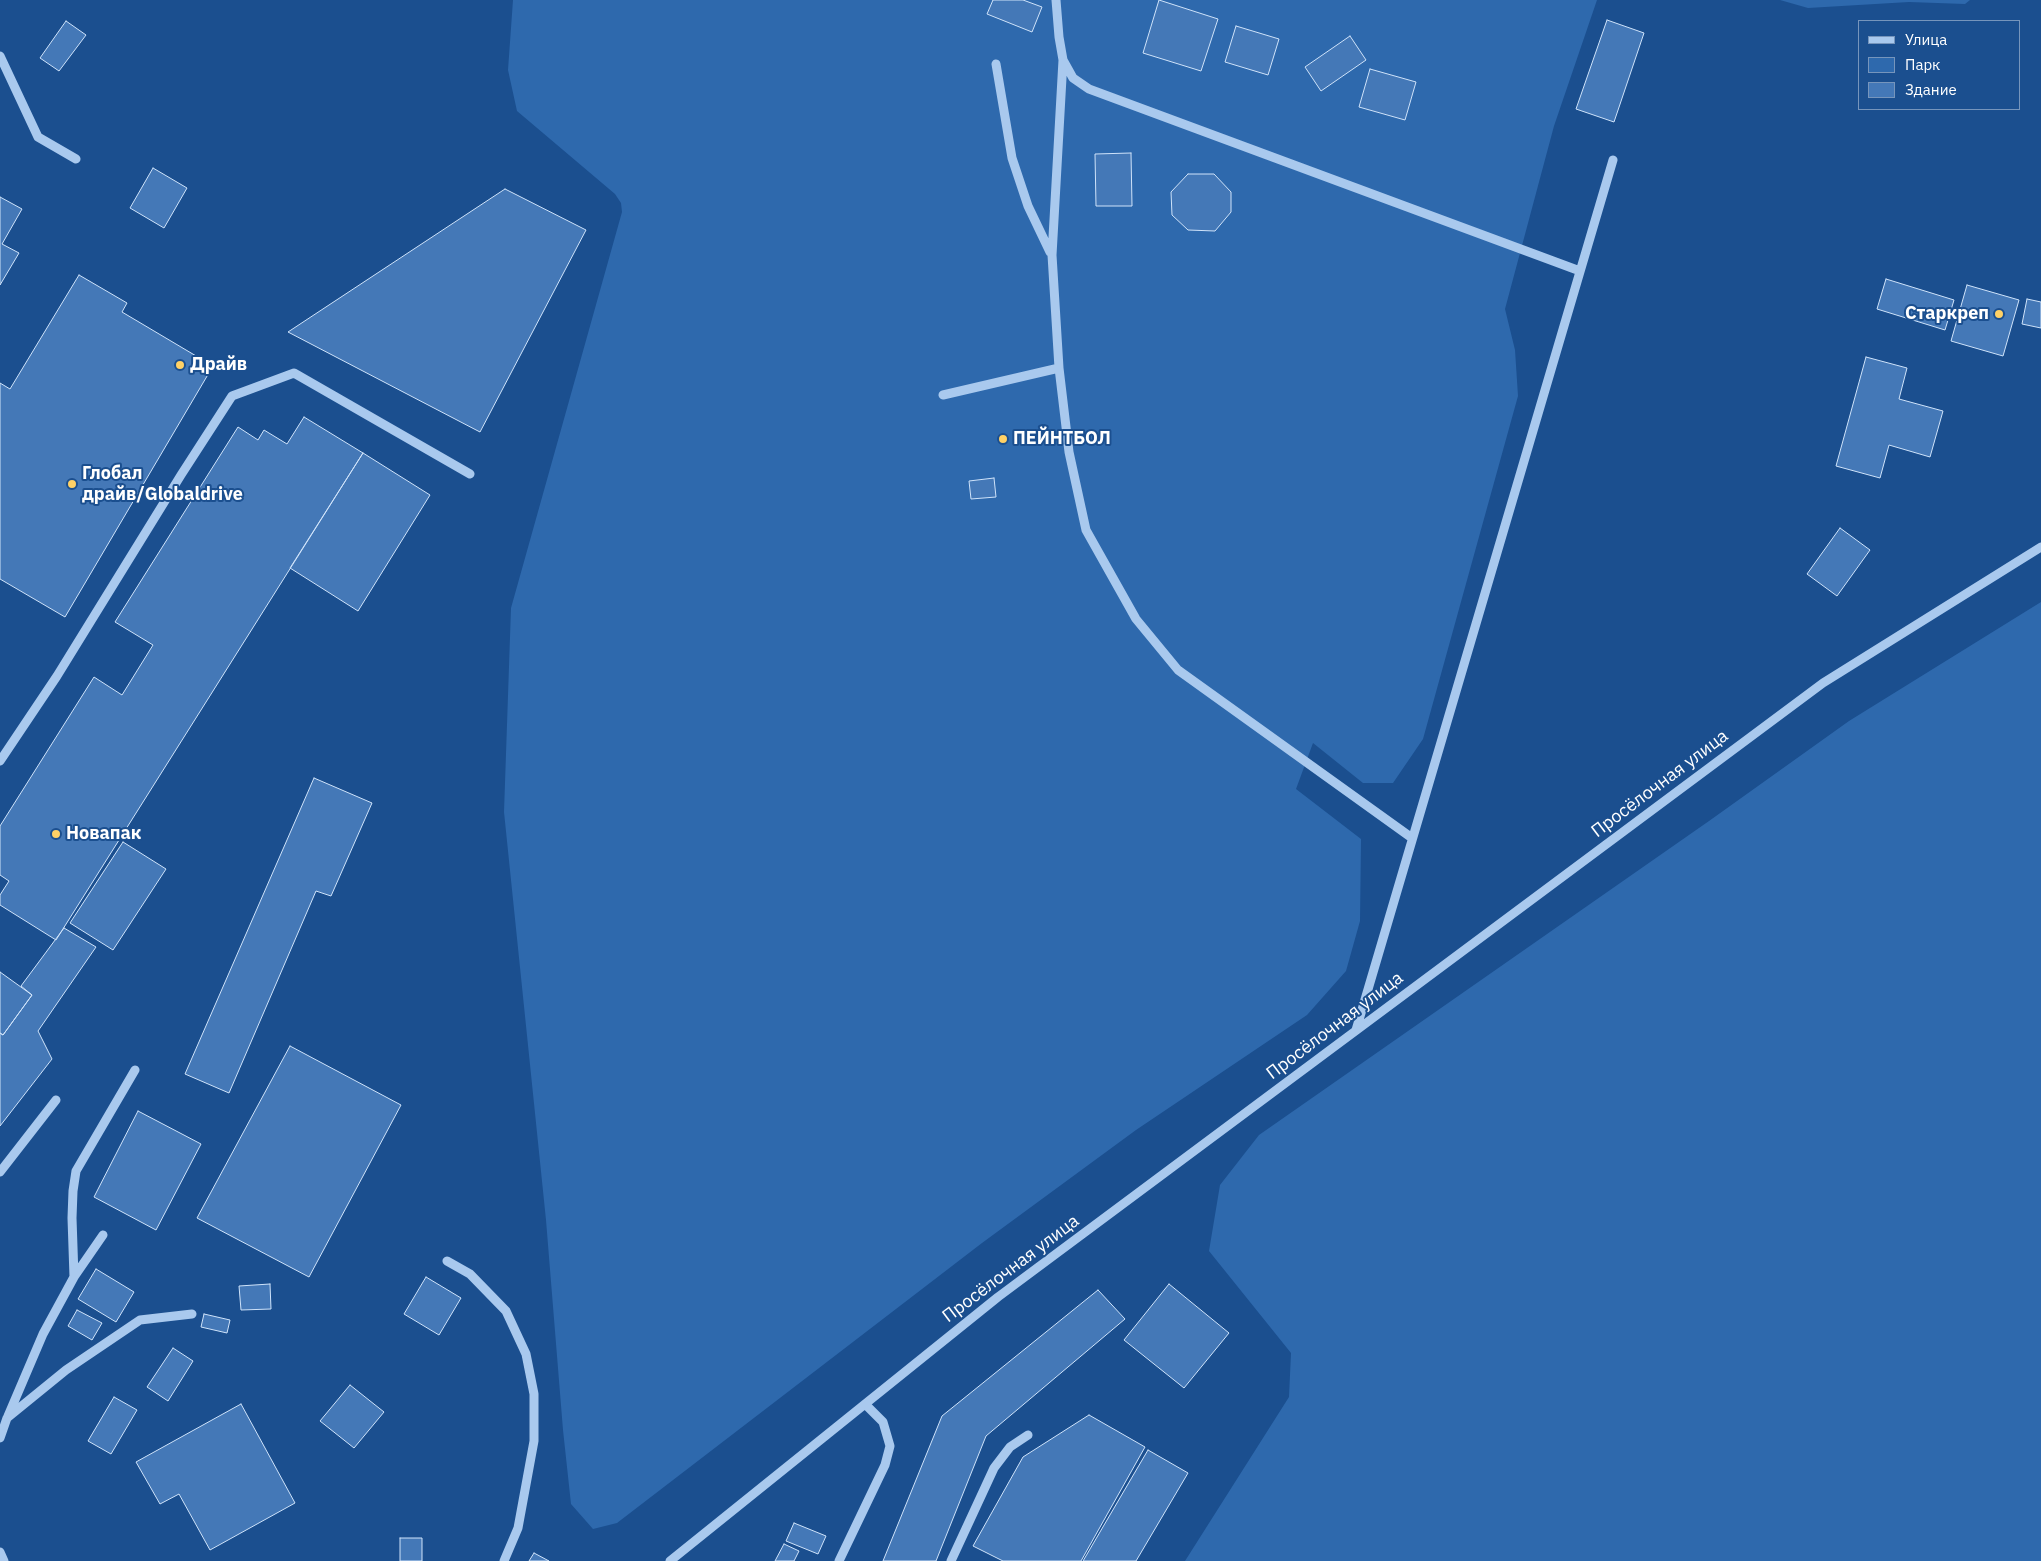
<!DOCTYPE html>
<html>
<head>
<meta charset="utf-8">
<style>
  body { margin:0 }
  #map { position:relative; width:2041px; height:1561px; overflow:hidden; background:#1b4f8f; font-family:"IBM Plex Sans",sans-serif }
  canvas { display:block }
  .legend { position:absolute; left:1858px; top:20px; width:162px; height:90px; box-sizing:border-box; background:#1b4f8f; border:1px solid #7695bc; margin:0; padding:6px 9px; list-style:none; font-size:15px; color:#fff }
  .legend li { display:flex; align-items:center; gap:10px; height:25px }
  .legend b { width:25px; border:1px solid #7695bc }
</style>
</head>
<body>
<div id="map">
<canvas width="2041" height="1561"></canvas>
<ul class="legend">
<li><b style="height:6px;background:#a9c9ee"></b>Улица</li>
<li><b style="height:14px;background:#2e69ad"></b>Парк</li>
<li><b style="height:14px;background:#4478b7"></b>Здание</li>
</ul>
</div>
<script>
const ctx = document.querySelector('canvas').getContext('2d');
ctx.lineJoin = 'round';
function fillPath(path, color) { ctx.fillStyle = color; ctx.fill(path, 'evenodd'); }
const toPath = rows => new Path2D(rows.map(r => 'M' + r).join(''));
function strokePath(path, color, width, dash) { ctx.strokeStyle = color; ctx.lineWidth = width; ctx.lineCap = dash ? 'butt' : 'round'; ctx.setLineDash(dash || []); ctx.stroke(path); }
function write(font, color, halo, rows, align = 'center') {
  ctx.font = font + ' "IBM Plex Sans",sans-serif'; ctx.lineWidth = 4; ctx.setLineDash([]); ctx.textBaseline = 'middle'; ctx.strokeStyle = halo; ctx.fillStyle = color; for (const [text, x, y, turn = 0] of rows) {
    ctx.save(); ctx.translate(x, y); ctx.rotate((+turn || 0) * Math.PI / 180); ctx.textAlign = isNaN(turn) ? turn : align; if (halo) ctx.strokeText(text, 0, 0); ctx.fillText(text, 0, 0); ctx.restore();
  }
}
const green = toPath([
  [513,0,1597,0,1554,126,1505,309,1515,350,1518,396,1423,739,1393,783,1363,783,1313,743,1296,789,1361,839,1360,921,1346,971,1307,1015,1136,1130,982,1243,617,1523,593,1529,571,1504,563,1430,546,1220,504,812,511,608,622,212,621,203,615,194,517,111,508,70],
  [1780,0,1970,0,1965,4,1909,2,1808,8],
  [2041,602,2041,1561,1185,1561,1289,1397,1291,1353,1209,1251,1220,1185,1259,1135,1709,821,1849,721]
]);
const building = toPath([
  [993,0,1023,0,1042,7,1032,32,987,14,993,0],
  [1159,0,1218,19,1201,71,1143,53,1159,0],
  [1607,20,1644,33,1614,122,1576,109,1607,20],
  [66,21,86,35,59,71,40,58,66,21],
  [1236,26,1279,39,1268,75,1225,62,1236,26],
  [1350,36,1366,60,1321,91,1305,67,1350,36],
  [1370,69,1416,82,1405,120,1359,107,1370,69],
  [1131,153,1132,206,1096,206,1095,154,1131,153],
  [153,168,187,188,164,228,130,208,153,168],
  [1188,174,1214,174,1231,192,1231,212,1215,231,1188,230,1172,215,1171,192,1188,174],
  [505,189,586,230,480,432,288,332,505,189],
  [0,197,22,209,2,244,19,253,0,285,0,197],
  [79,275,127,303,122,312,213,366,65,617,0,579,0,383,10,389,79,275],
  [1886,279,1954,300,1945,330,1877,309,1886,279],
  [1967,285,2019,300,2003,356,1951,341,1967,285],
  [2027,299,2041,302,2041,328,2022,324,2027,299],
  [1866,357,1907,368,1899,399,1943,411,1930,457,1889,445,1880,478,1836,466,1866,357],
  [304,417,363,453,56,940,0,905,0,895,9,881,0,875,0,826,94,677,122,695,153,645,115,622,238,427,258,440,264,430,287,444,304,417],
  [363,453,430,495,358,611,290,568,363,453],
  [994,478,996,497,971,499,969,481,994,478],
  [1840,528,1870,550,1837,596,1807,574,1840,528],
  [314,778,372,803,331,896,316,891,229,1093,185,1074,314,778],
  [123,842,166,869,113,950,70,923,123,842],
  [64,928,96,947,38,1031,52,1059,0,1126,0,1033,3,1035,32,995,21,986,64,928],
  [0,972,32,995,3,1035,0,1033,0,972],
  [290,1046,401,1105,309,1277,197,1218,290,1046],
  [138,1111,201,1144,156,1230,94,1197,138,1111],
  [96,1269,134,1292,116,1322,78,1299,96,1269],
  [426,1277,461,1298,439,1335,404,1314,426,1277],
  [270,1284,271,1309,241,1310,239,1286,270,1284],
  [1169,1284,1229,1333,1184,1388,1124,1340,1169,1284],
  [1098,1290,1125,1319,986,1436,936,1561,883,1561,942,1416,1098,1290],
  [77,1310,102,1323,92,1340,68,1326,77,1310],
  [204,1314,230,1320,227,1333,201,1327,204,1314],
  [173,1348,193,1361,168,1401,147,1387,173,1348],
  [350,1385,384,1412,354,1448,320,1421,350,1385],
  [114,1397,137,1410,111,1454,88,1441,114,1397],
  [241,1404,295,1503,210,1550,179,1494,160,1504,136,1462,241,1404],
  [1089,1415,1145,1447,1081,1561,1003,1561,973,1546,1023,1457,1089,1415],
  [1148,1450,1188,1473,1136,1561,1083,1561,1148,1450],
  [794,1523,826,1536,818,1554,786,1541,794,1523],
  [400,1538,422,1538,422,1561,400,1561,400,1538],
  [784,1544,799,1551,794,1561,775,1561,784,1544],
  [534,1553,549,1561,529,1561,534,1553]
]);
const minor = toPath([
  [1056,0,1059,37,1063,60,1073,78,1089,89,1580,271],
  [0,56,38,137,76,159],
  [1063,60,1052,255,1059,368,1069,452,1086,530,1136,619,1178,670,1412,838],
  [996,64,1012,158,1028,206,1050,252],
  [943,395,1059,368],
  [0,761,57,676,181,475,232,396,294,373,470,474],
  [1356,1030,1613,160],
  [0,1172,56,1100],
  [447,1261,470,1274,506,1311,526,1354,534,1394,534,1441,518,1528,504,1561],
  [74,1277,72,1218,73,1191,76,1171,135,1070],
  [8,1416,43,1334,74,1277,103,1235],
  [0,1438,7,1418,66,1370,140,1320,192,1314],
  [0,1552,4,1561],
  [670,1561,998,1297,1823,683,2041,547],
  [839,1561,885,1465,890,1446,883,1422,865,1404],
  [951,1561,994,1468,1010,1447,1028,1435]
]);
const markers = [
  [1999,314,5,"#ffd166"],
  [180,365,5,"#ffd166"],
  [1003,439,5,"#ffd166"],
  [72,484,5,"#ffd166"],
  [56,834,5,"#ffd166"]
];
const poiNames = [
  ["Старкреп",1989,314,"right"],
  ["Драйв",190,365],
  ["ПЕЙНТБОЛ",1013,439],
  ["Глобал",82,474],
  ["драйв/Globaldrive",82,495],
  ["Новапак",66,834]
];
const streetNames = [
  ["Просёлочная улица",1660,784,-37],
  ["Просёлочная улица",1335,1026,-37],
  ["Просёлочная улица",1011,1269,-37]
];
fillPath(green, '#2e69ad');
fillPath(building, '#4478b7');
strokePath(building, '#cfe3fa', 1);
strokePath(minor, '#a9c9ee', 9);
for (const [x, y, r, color] of markers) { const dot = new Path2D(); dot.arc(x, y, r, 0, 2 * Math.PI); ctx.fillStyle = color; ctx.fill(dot); strokePath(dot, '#1b4f8f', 2); }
write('bold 18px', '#fff', '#1b4f8f', poiNames, 'left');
write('18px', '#fff', '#1b4f8f', streetNames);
</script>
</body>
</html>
